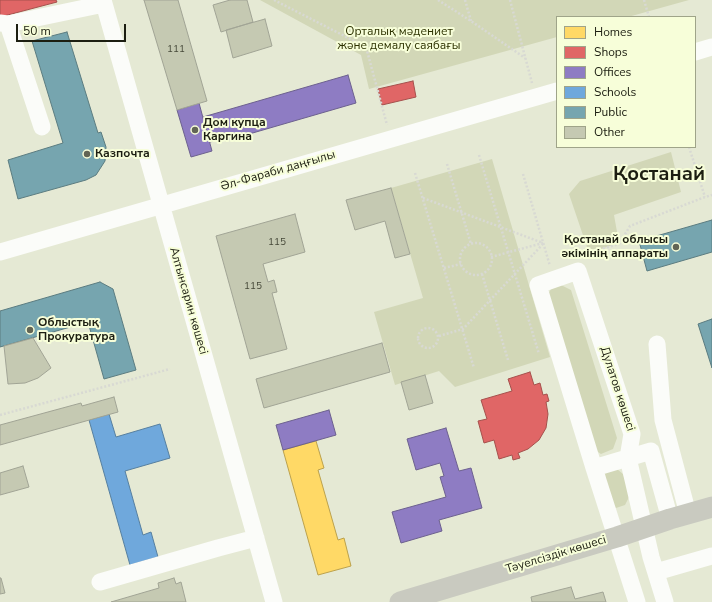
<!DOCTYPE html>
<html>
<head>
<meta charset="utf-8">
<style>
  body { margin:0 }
  #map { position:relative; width:712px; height:602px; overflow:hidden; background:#e5e9d4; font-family:"Nunito Sans",sans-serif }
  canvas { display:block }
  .legend { position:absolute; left:556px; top:16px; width:140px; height:132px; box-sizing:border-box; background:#f7fed9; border:1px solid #9fa489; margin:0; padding:5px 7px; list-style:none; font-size:12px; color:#1c1e11 }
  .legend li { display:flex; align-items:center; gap:8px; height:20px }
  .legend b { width:20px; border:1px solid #9fa489 }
  .scale { position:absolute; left:16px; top:24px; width:110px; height:18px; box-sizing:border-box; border:2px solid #1c1e11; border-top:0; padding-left:5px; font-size:12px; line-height:14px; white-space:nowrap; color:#1c1e11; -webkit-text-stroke:3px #f7fed9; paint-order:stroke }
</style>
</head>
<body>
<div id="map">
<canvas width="712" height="602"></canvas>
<ul class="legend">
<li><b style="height:11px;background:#ffd966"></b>Homes</li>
<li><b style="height:11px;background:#e06666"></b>Shops</li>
<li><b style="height:11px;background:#8e7cc3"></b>Offices</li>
<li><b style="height:11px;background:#6fa8dc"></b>Schools</li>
<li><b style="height:11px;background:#76a5af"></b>Public</li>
<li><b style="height:11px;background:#c5c9b2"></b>Other</li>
</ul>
<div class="scale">50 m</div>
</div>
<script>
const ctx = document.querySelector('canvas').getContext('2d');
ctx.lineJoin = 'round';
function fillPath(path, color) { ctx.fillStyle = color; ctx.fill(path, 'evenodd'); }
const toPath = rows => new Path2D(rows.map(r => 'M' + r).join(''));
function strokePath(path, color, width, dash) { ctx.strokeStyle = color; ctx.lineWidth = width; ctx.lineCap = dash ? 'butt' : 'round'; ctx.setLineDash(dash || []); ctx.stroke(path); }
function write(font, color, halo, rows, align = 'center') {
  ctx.font = font + ' "Nunito Sans",sans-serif'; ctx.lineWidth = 4; ctx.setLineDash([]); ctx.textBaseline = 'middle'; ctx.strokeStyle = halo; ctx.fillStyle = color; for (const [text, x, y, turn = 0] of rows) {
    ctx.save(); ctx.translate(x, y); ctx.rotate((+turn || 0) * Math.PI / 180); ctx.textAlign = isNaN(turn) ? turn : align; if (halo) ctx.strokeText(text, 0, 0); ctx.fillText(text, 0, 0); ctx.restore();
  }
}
const green = toPath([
  [260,0,689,0,628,17,557,17,557,37,369,89,361,55],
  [671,152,681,192,614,215,619,243,589,253,569,194,580,181],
  [492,159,550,357,455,387,439,371,395,385,374,312,423,298,391,188],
  [561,285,571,290,617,438,613,449,601,454,592,448,546,298,551,289],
  [617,469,623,474,630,495,625,505,616,508,608,503,605,473]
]);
const homes = toPath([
  [316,441,324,468,318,470,338,540,344,538,351,566,318,575,283,450,316,441]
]);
const shops = toPath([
  [0,0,56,0,57,2,0,17,0,0],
  [413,81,416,97,382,105,378,89,413,81],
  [530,372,534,385,540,383,543,395,547,394,549,401,546,402,548,414,546,428,539,440,528,449,518,453,520,458,513,460,512,455,499,459,494,440,484,443,478,421,487,419,481,400,512,391,508,379,530,372]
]);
const offices = toPath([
  [348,75,356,103,225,141,224,138,210,142,203,117,348,75],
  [199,103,212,151,191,157,177,110,199,103],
  [329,410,336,435,283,450,276,425,329,410],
  [446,428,459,471,471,468,482,508,439,520,442,531,401,543,392,512,446,497,440,477,444,476,440,463,416,470,407,439,446,428]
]);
const schools = toPath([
  [109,414,116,437,160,424,170,458,125,471,143,535,151,532,158,557,130,565,89,420,109,414]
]);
const public = toPath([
  [67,32,98,133,101,132,106,147,105,161,96,175,86,180,18,199,8,160,63,143,32,41,67,32],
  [712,220,712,252,647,271,639,241,712,220],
  [100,282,113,289,136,370,104,379,88,322,0,347,0,311,100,282],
  [712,319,712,368,698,324,712,319]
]);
const building = toPath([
  [144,0,178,0,207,101,177,110,144,0],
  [230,0,247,0,253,22,221,32,213,5,230,0],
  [265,19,272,46,233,58,226,30,265,19],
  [391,188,410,254,395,258,385,221,355,230,346,200,391,188],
  [295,214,305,252,263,264,268,282,274,280,277,292,272,293,287,349,250,359,216,236,295,214],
  [33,338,51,368,38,378,25,383,8,384,4,346,33,338],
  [382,343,390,372,264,408,256,379,382,343],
  [425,375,433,403,409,410,401,382,425,375],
  [114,397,118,412,0,445,0,425,81,403,82,406,114,397],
  [23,466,29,487,0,495,0,473,23,466],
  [0,578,1,578,5,593,0,594,0,578],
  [174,578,176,584,181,582,186,602,111,602,159,588,158,583,174,578],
  [571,587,575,599,603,592,606,602,532,602,531,597,571,587]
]);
const path = toPath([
  [274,0,366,47,387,125],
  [438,0,471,21,525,58],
  [465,0,471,21],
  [510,0,532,83],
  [644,0,649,17],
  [689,147,705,197],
  [479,155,539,354],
  [447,164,471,244],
  [415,173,474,368],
  [523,174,550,266],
  [423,198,543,243],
  '460 259a16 16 0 1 1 32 0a16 16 0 1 1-32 0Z',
  [580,255,619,244,630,226,705,197,712,195],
  [491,257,543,243],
  [444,268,461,264],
  [482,274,508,360],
  '418 338a10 10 0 1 1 20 0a10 10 0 1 1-20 0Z',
  [439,336,463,329,543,244],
  [0,415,170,369]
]);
const minor = toPath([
  [103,0,274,602],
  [0,23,8,24,104,4],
  [8,24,42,127],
  [695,52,712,47],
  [0,252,557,91],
  [657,344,663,420,688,514],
  [594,468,651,451,670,519],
  [656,572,712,556],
  [100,582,218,548,256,538],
  [637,602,594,468,538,285,578,271,632,434,628,458,651,557,665,602]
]);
const major = toPath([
  [400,602,617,537,670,519,712,507]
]);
const markers = [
  [195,130,4,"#626555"],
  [87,154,4,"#626555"],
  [676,247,4,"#626555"],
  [30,330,4,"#626555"]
];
const numberNames = [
  ["111",176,50],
  ["115",277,243],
  ["115",253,287]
];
const parkNames = [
  ["Орталық мәдениет",399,32],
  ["және демалу саябағы",399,46]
];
const poiNames = [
  ["Дом купца",203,123],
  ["Каргина",203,137],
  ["Казпочта",95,154],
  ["Қостанай облысы",668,240,"right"],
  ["әкімінің аппараты",668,254,"right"],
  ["Облыстық",38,323],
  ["Прокуратура",38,337]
];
const streetNames = [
  ["Әл-Фараби даңғылы",278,171,-16],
  ["Алтынсарин көшесі",188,301,74],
  ["Дулатов көшесі",617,389,72],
  ["Тәуелсіздік көшесі",556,555,-17]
];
const townNames = [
  ["Қостанай",659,175]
];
fillPath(green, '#d2d7b7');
fillPath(homes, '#ffd966');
strokePath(homes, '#bba14c', 1);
fillPath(shops, '#e06666');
strokePath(shops, '#a5504c', 1);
fillPath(offices, '#8e7cc3');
strokePath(offices, '#6c608e', 1);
fillPath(schools, '#6fa8dc');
strokePath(schools, '#567f9f', 1);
fillPath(public, '#76a5af');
strokePath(public, '#5b7c80', 1);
fillPath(building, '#c5c9b2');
strokePath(building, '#a1a495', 1);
strokePath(path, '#d8d9d3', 2.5, [2, 2]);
strokePath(minor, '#fbfcf9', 17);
strokePath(major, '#c9cac0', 21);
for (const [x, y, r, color] of markers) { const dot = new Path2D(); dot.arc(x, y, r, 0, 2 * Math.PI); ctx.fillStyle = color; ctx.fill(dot); strokePath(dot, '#f7fed9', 1.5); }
write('10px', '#464939', null, numberNames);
write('12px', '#2d3200', '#f7fed9', parkNames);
write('bold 12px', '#1c1e11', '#f7fed9', poiNames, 'left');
write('12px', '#1c1e11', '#f7fed9', streetNames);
write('bold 20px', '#1c1e11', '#f7fed9', townNames);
</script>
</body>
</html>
